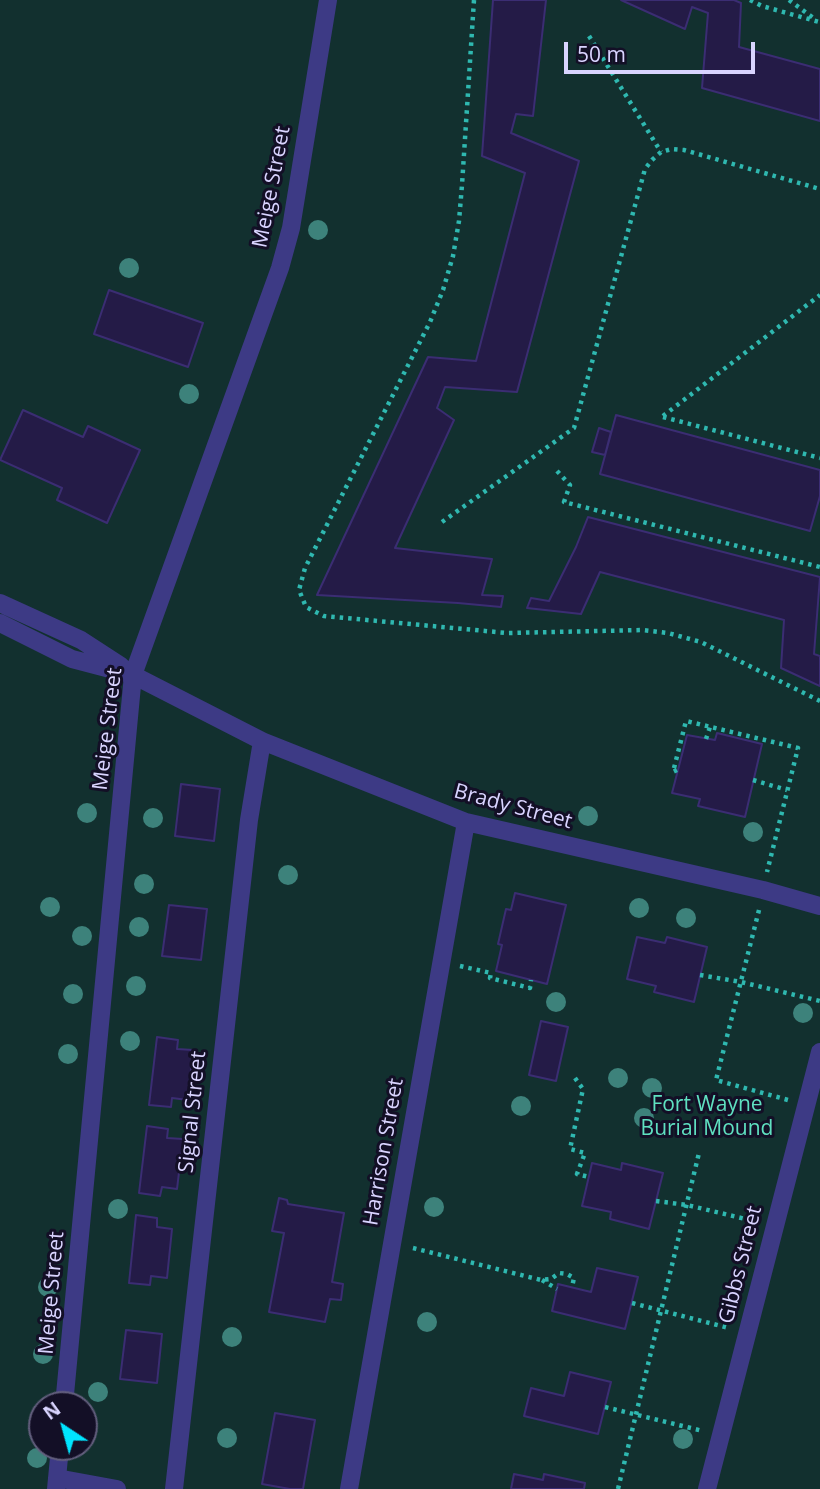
<!DOCTYPE html>
<html>
<head>
<meta charset="utf-8">
<style>
  body { margin:0 }
  #map { position:relative; width:820px; height:1489px; overflow:hidden; background:#130f26; font-family:"Open Sans",sans-serif }
  canvas { display:block }
  .north { position:absolute; left:28px; top:1391px; width:70px; height:70px; box-sizing:border-box; background:#130f26; border:2px solid #625e7d; border-radius:50%; rotate:324deg; font-size:19px; font-weight:700; line-height:28px; text-align:center; color:#d9d4ff }
  .north::after { content:''; display:block; margin:auto; width:24px; height:32px; background:#00e5ff; clip-path:polygon(50% 0,100% 100%,50% 72%,0 100%) }
  .scale { position:absolute; left:564px; top:42px; width:191px; height:32px; box-sizing:border-box; border:4px solid #d9d4ff; border-top:0; padding-left:9px; font-size:21px; line-height:24px; white-space:nowrap; color:#d9d4ff; -webkit-text-stroke:5px #130f26; paint-order:stroke }
</style>
</head>
<body>
<div id="map">
<canvas width="820" height="1489"></canvas>
<div class="north">N</div>
<div class="scale">50 m</div>
</div>
<script>
const ctx = document.querySelector('canvas').getContext('2d');
ctx.lineJoin = 'round';
function fillPath(path, color) { ctx.fillStyle = color; ctx.fill(path, 'evenodd'); }
const toPath = rows => new Path2D(rows.map(r => 'M' + r).join(''));
function strokePath(path, color, width, dash) { ctx.strokeStyle = color; ctx.lineWidth = width; ctx.lineCap = dash ? 'butt' : 'round'; ctx.setLineDash(dash || []); ctx.stroke(path); }
function write(font, color, halo, rows, align = 'center') {
  ctx.font = font + ' "Open Sans",sans-serif'; ctx.lineWidth = 6; ctx.setLineDash([]); ctx.textBaseline = 'middle'; ctx.strokeStyle = halo; ctx.fillStyle = color; for (const [text, x, y, turn = 0] of rows) {
    ctx.save(); ctx.translate(x, y); ctx.rotate((+turn || 0) * Math.PI / 180); ctx.textAlign = isNaN(turn) ? turn : align; if (halo) ctx.strokeText(text, 0, 0); ctx.fillText(text, 0, 0); ctx.restore();
  }
}
const green = toPath([
  [0,0,820,0,820,1489,0,1489],
  [42,1405,84,1405,84,1447,42,1447]
]);
const building = toPath([
  [493,0,546,0,533,116,516,114,511,133,579,161,517,392,445,387,437,408,454,420,395,548,492,559,482,595,503,596,501,607,458,603,317,595,428,357,476,361,525,173,482,156,493,0],
  [621,0,734,0,741,3,739,47,820,69,820,121,702,88,708,13,692,7,685,29,621,0],
  [109,290,203,323,188,367,94,334,109,290],
  [23,410,83,437,88,426,140,450,107,523,57,500,62,488,0,460,23,410],
  [616,415,820,470,820,496,810,531,600,474,616,415],
  [599,428,611,432,605,455,592,452,599,428],
  [588,517,820,577,814,654,820,656,820,686,781,668,784,620,600,572,581,614,527,608,531,598,549,601,576,547,588,517],
  [717,733,762,744,745,817,698,806,700,799,672,793,687,735,715,740,717,733],
  [181,784,220,789,214,841,175,836,181,784],
  [515,893,566,905,547,984,496,971,502,945,498,944,506,909,511,910,515,893],
  [169,905,207,909,201,960,162,956,169,905],
  [637,937,665,943,667,937,707,947,694,1002,654,992,656,986,627,979,637,937],
  [541,1021,568,1027,556,1081,529,1075,541,1021],
  [157,1037,178,1040,177,1049,193,1050,188,1100,172,1098,171,1107,149,1105,157,1037],
  [147,1126,168,1129,167,1138,183,1139,177,1189,162,1187,160,1196,139,1193,147,1126],
  [592,1163,621,1170,622,1163,663,1173,649,1229,610,1219,611,1212,582,1206,592,1163],
  [279,1198,287,1200,288,1204,344,1213,332,1282,343,1284,341,1300,330,1299,325,1322,269,1312,284,1233,272,1231,279,1198],
  [136,1215,157,1218,157,1227,172,1229,167,1278,151,1276,150,1285,129,1283,136,1215],
  [597,1268,638,1277,625,1329,552,1311,558,1284,591,1292,597,1268],
  [126,1330,162,1334,157,1383,120,1379,126,1330],
  [570,1372,611,1382,598,1434,524,1416,531,1388,564,1396,570,1372],
  [275,1413,315,1420,303,1489,290,1489,262,1484,275,1413],
  [514,1474,543,1480,544,1474,585,1483,584,1489,511,1489,514,1474]
]);
const path = toPath([
  [474,0,462,185,459,221,453,256,443,290,430,322,305,568,299,590,306,607,324,616,507,633,643,630,668,633,701,642,820,701],
  [750,0,762,6,819,22],
  [789,0,816,20],
  [589,36,661,152],
  [663,416,820,295],
  [663,417,820,458],
  [557,471,570,485,564,502,820,567],
  [442,522,574,428,645,169,652,160,661,152,672,149,684,150,820,189],
  [706,739,710,727],
  [677,770,673,772,686,721,798,748,767,872],
  [753,780,787,790],
  [759,910,716,1080,788,1100],
  [460,966,491,973,490,978,530,988,531,980],
  [700,975,741,982,820,1001],
  [575,1078,583,1089,570,1149,585,1153,577,1174,589,1177],
  [656,1201,687,1205,758,1222],
  [413,1248,541,1280,551,1279,559,1273,567,1274,574,1278,572,1287],
  [542,1280,557,1289],
  [632,1303,729,1328],
  [605,1407,703,1431],
  [618,1489,699,1153]
]);
const street = toPath([
  [0,603,81,640,121,666],
  [0,623,72,659,133,675,262,741,466,822,763,890,820,906],
  [64,1405,133,675,280,268,291,228,328,0],
  [57,1478,117,1489],
  [56,1489,60,1447],
  [174,1489,249,820,262,741],
  [349,1489,466,822],
  [707,1489,820,1052]
]);
const trees = [
  [318,230],
  [129,268],
  [189,394],
  [87,813],
  [588,816],
  [153,818],
  [753,832],
  [288,875],
  [144,884],
  [50,907],
  [639,908],
  [686,918],
  [139,927],
  [82,936],
  [136,986],
  [73,994],
  [556,1002],
  [803,1013],
  [130,1041],
  [68,1054],
  [618,1078],
  [652,1088],
  [521,1106],
  [644,1118],
  [434,1207],
  [118,1209],
  [48,1287],
  [427,1322],
  [232,1337],
  [43,1354],
  [98,1392],
  [227,1438],
  [683,1439],
  [37,1458]
];
const streetNames = [
  ["Meige Street",272,187,-79],
  ["Meige Street",108,729,-83],
  ["Brady Street",513,807,15],
  ["Signal Street",193,1112,-84],
  ["Harrison Street",384,1152,-80],
  ["Gibbs Street",741,1265,-76],
  ["Meige Street",52,1293,-85]
];
const parkNames = [
  ["Fort Wayne",707,1105],
  ["Burial Mound",707,1129]
];
fillPath(green, '#12302f');
fillPath(building, '#241b47');
strokePath(building, '#3b2d73', 2);
strokePath(path, '#2fb8b0', 4.5, [3.5, 5]);
strokePath(street, '#3d3a85', 18);
ctx.fillStyle = '#3d827b';
for (const [x, y] of trees) { ctx.beginPath(); ctx.arc(x, y, 10, 0, 2 * Math.PI); ctx.fill(); }
write('21px', '#d9d4ff', '#130f26', streetNames);
write('21px', '#5fe0c0', '#130f26', parkNames);
</script>
</body>
</html>
